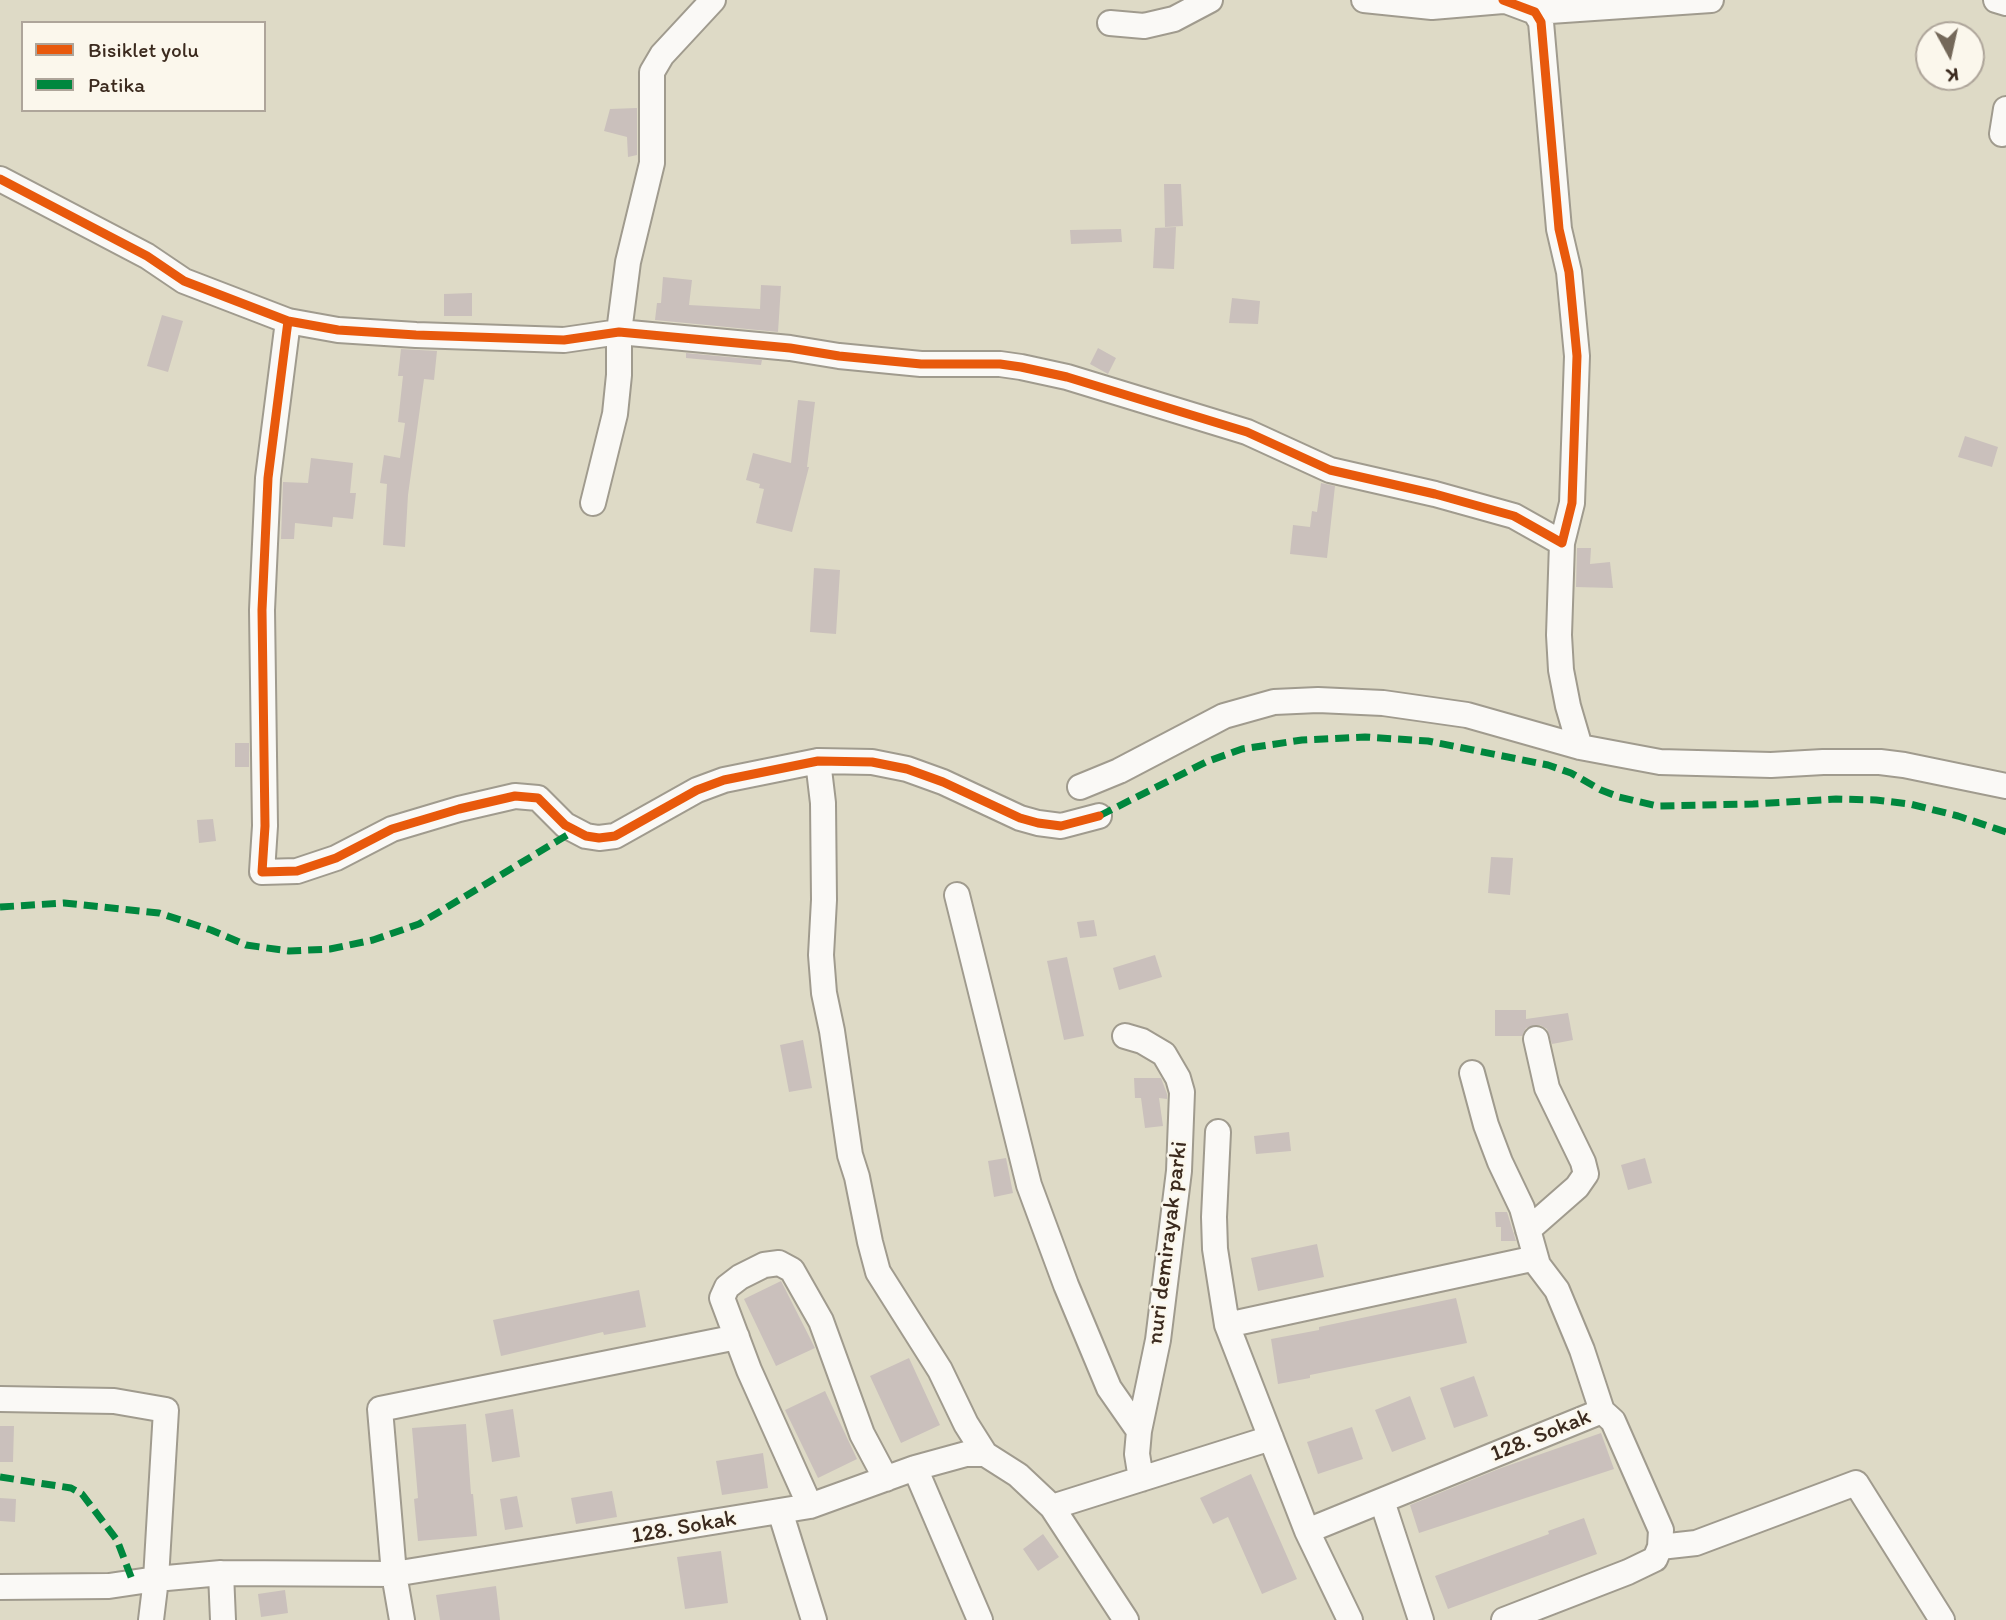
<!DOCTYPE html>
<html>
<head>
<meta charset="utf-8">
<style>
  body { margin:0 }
  #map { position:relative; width:2006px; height:1620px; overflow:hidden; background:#dedac6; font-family:Itim,sans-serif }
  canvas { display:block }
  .legend { position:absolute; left:21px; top:21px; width:245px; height:91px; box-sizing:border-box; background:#fbf7ec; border:2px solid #aea59a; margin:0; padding:9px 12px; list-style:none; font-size:21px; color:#3b2a1e }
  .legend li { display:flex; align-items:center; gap:14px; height:35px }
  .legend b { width:35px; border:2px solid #aea59a }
  .north { position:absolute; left:1915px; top:21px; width:70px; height:70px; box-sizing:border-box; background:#fbf7ec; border:2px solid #aea59a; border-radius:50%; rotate:172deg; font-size:19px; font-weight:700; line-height:28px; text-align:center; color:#3b2a1e }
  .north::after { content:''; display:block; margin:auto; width:24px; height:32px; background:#746859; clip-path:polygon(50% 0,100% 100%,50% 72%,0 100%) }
</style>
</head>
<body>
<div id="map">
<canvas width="2006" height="1620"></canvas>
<ul class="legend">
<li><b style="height:9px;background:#e8590c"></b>Bisiklet yolu</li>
<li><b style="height:9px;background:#00873e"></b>Patika</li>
</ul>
<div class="north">K</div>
</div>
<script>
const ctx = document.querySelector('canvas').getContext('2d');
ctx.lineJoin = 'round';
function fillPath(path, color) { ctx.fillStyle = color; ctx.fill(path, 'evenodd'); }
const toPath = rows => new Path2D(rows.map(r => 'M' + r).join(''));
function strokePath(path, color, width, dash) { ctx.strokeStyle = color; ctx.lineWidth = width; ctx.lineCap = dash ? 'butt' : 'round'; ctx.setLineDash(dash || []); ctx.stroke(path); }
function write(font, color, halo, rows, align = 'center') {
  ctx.font = font + ' Itim,sans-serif'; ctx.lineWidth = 5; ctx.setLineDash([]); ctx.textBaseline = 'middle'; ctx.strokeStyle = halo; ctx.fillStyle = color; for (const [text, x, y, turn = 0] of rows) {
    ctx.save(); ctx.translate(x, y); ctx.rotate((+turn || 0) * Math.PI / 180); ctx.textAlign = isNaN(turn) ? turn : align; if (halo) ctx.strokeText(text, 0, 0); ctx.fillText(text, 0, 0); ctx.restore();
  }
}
const building = toPath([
  [637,108,637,155,628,157,627,137,604,131,610,109],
  [1164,184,1181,184,1183,226,1165,227],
  [1176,227,1174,269,1153,268,1155,228],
  [1121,229,1122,242,1071,244,1070,230],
  [663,277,692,280,689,305,760,309,761,285,781,286,778,332,655,320,657,303,661,303],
  [472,293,472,316,444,316,444,294],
  [1232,298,1260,301,1258,324,1229,323],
  [162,315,183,321,168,372,147,366],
  [1098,348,1116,358,1108,374,1090,364],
  [401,349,437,351,434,380,424,379,408,495,405,547,383,545,387,484,380,483,384,455,400,458,405,423,398,422,403,376,398,376],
  [686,353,762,360,761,365,686,358],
  [798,400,815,402,807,467,809,467,792,532,756,523,764,489,759,488,760,484,746,480,753,453,791,463],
  [1965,436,1998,447,1992,467,1958,457],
  [311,458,353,463,350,493,356,493,353,519,333,517,332,527,295,523,294,539,281,539,283,482,308,483],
  [1321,483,1335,486,1327,558,1290,554,1293,525,1310,527,1312,511,1317,512],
  [1577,548,1591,548,1590,564,1610,562,1613,588,1576,587],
  [814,568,840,570,836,634,810,632],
  [235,743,249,743,249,767,235,767],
  [213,819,216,841,199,843,197,820],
  [1491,857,1513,858,1510,895,1488,893],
  [1094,920,1097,936,1080,938,1077,922],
  [1155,955,1162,977,1119,990,1113,968],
  [1067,957,1084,1036,1064,1040,1047,961],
  [1495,1010,1526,1010,1526,1019,1568,1013,1573,1040,1552,1044,1547,1029,1540,1025,1526,1028,1522,1036,1495,1036],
  [803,1040,812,1088,789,1092,780,1045],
  [1134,1078,1161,1078,1167,1094,1167,1099,1159,1098,1163,1126,1145,1128,1141,1098,1135,1098],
  [1289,1132,1291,1151,1256,1154,1254,1136],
  [1006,1158,1013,1193,994,1197,988,1161],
  [1645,1158,1652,1183,1628,1190,1621,1165],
  [1495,1212,1507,1212,1516,1241,1501,1241,1501,1227,1496,1227],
  [1317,1244,1324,1277,1258,1291,1251,1258],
  [781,1281,815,1348,776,1366,744,1299],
  [639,1290,646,1327,604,1335,603,1332,501,1356,493,1320],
  [1456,1298,1467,1343,1310,1375,1310,1378,1278,1384,1271,1339,1319,1330,1319,1327],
  [909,1358,940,1425,901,1443,870,1376],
  [1474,1376,1488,1416,1454,1428,1440,1388],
  [825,1391,857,1459,818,1478,785,1410],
  [1410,1396,1426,1439,1392,1452,1375,1410],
  [513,1409,520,1457,492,1462,485,1414],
  [466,1424,471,1494,473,1494,477,1536,418,1541,414,1499,418,1498,412,1428],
  [0,1426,14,1426,13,1462,0,1462],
  [1352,1427,1363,1459,1318,1474,1307,1442],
  [1601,1433,1614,1469,1419,1533,1410,1505,1501,1468],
  [763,1453,768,1488,722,1495,716,1461],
  [1251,1474,1297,1579,1262,1594,1228,1517,1213,1524,1200,1498],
  [612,1491,617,1517,576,1524,571,1498],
  [517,1496,523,1527,505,1530,500,1499],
  [0,1498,16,1499,15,1522,0,1521],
  [1584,1518,1597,1554,1448,1609,1435,1576,1549,1534,1548,1531],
  [1043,1534,1059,1557,1038,1571,1023,1549],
  [721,1551,728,1603,685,1609,677,1557],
  [496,1586,500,1620,440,1620,436,1595],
  [285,1590,288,1613,261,1617,258,1594]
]);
const minor = toPath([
  [1364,0,1432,7,1503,1],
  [1996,0,2006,3],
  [1535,12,1711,0],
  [1110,23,1144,26,1174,19,1210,0],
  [2002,134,2006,109],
  [0,179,147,256,184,281,288,321,338,330,416,335,564,340,619,332,790,348,839,356,921,364,1000,364,1021,367,1067,377,1247,432,1330,470,1435,494,1514,516,1562,543,1572,503,1577,356,1569,272,1559,229,1541,22,1535,12,1503,0],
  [288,321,268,478,262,610,265,826,262,872,297,871,336,858,392,829,459,809,515,796,538,798,565,825,586,836,599,838,615,836,697,790,724,780,818,761,872,762,907,769,943,782,1020,818,1038,823,1061,826,1099,816],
  [593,503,615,414,619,375,619,332,628,262,652,163,652,72,662,55,713,0],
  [1562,543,1559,635,1561,670,1568,706,1580,747],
  [818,761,823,803,824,900,821,955,824,993,832,1031,850,1155,857,1177,870,1242,878,1272,940,1370,966,1424,985,1454],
  [1080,787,1119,771,1224,716,1274,702,1318,700,1383,703,1467,715,1580,747,1660,762,1771,765,1823,762,1880,762,1904,765,2006,786],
  [957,895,1029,1185,1066,1285,1109,1388,1139,1431],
  [1125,1036,1142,1041,1164,1054,1178,1078,1182,1092,1179,1171,1158,1340,1139,1431,1137,1454,1141,1479],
  [1472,1073,1486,1125,1500,1162,1522,1208,1538,1265,1557,1290,1582,1350,1602,1411,1613,1421,1661,1530,1660,1547,1655,1559,1628,1572,1504,1620],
  [1218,1132,1214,1217,1215,1249,1227,1325],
  [1528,1230,1577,1187,1586,1174,1583,1162,1547,1088,1536,1039],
  [0,1399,114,1401,166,1410,156,1579,151,1620],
  [915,1468,980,1620],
  [1382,1501,1421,1620],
  [810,1506,749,1370,722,1298,727,1287,740,1277,764,1265,779,1263,792,1270,821,1321,862,1434,886,1479],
  [1052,1507,1271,1438],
  [780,1511,814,1620],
  [1307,1531,1602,1411],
  [1660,1547,1696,1543,1856,1483,1942,1620],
  [221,1573,223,1620],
  [0,1587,109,1586,156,1579,221,1573,394,1574,810,1506,915,1468,966,1454,985,1454,1018,1475,1052,1507,1126,1620],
  [402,1620,394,1574,380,1409,737,1337],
  [1350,1620,1307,1531,1227,1325,1536,1258]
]);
const quiet = toPath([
  [1099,816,1206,762,1242,749,1302,740,1365,737,1428,741,1548,765,1571,773,1601,790,1619,797,1657,806,1753,804,1836,799,1876,800,1910,804,1958,816,2006,832],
  [0,907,64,903,159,913,211,930,246,945,289,951,330,949,373,940,419,924,574,831],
  [0,1477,71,1488,82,1494,117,1540,133,1582]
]);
const cycleway = toPath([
  [0,179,147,256,184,281,288,321,338,330,416,335,564,340,619,332,790,348,839,356,921,364,1000,364,1021,367,1067,377,1247,432,1330,470,1435,494,1514,516,1562,543,1572,503,1577,356,1569,272,1559,229,1541,22,1535,12,1503,0],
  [288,321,268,478,262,610,265,826,262,872,297,871,336,858,392,829,459,809,515,796,538,798,565,825,586,836,599,838,615,836,697,790,724,780,818,761,872,762,907,769,943,782,1020,818,1038,823,1061,826,1099,816]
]);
const streetNames = [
  ["nuri demirayak parki",1168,1243,-83],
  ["128. Sokak",1541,1436,-22],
  ["128. Sokak",684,1528,-10]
];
fillPath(building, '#cac0bc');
strokePath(minor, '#a09b8e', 28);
strokePath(minor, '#faf9f6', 24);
strokePath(quiet, '#00873e', 7, [14, 7]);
strokePath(cycleway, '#e8590c', 9);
write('23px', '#3b2a1e', '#fbf7ec', streetNames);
</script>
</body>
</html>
